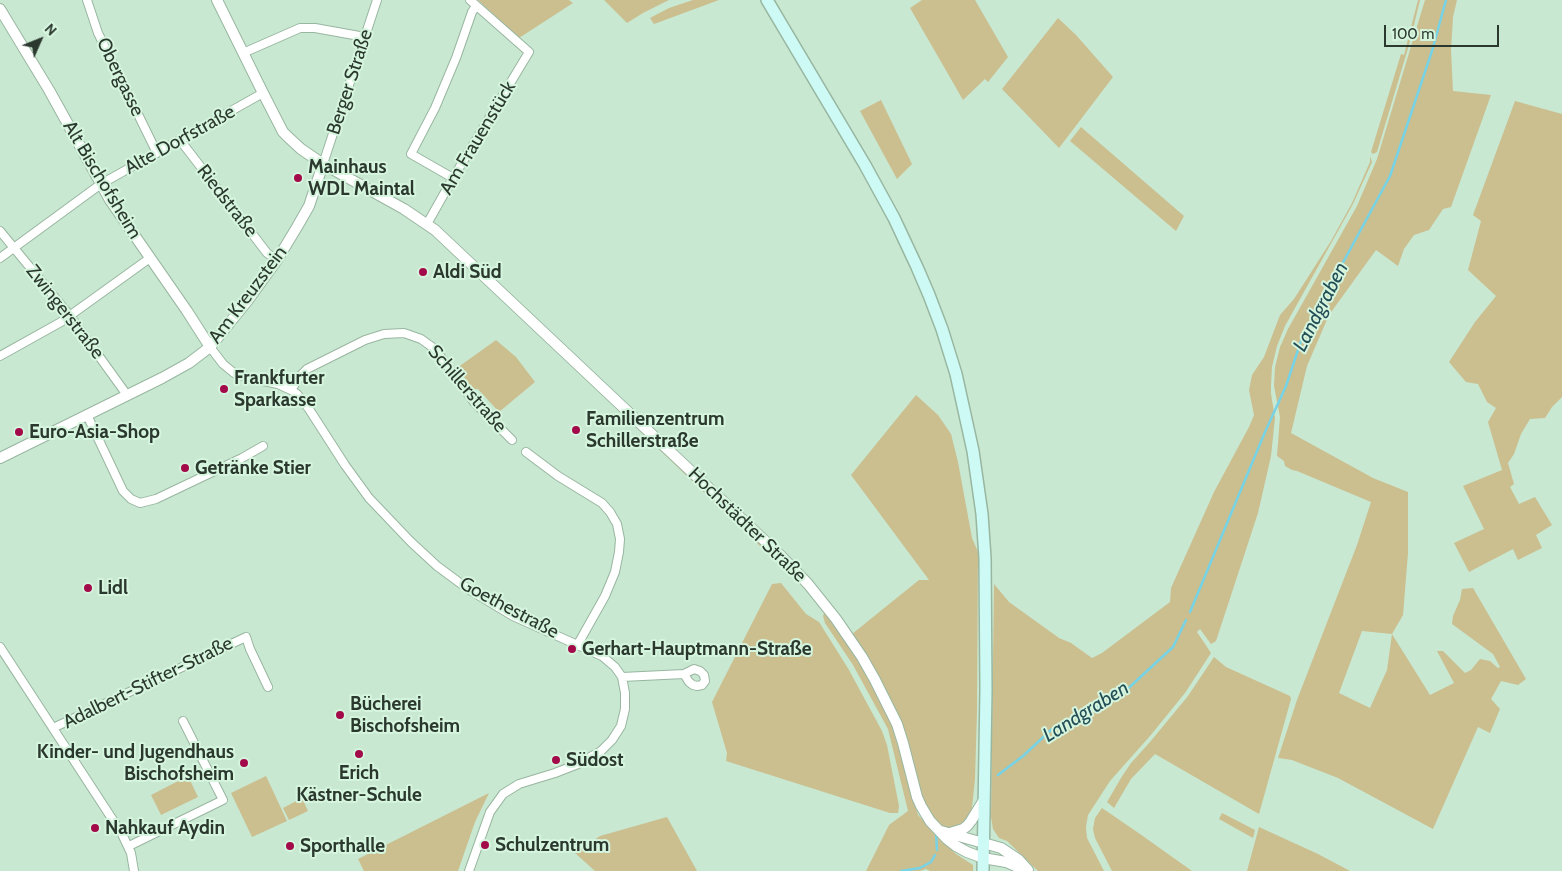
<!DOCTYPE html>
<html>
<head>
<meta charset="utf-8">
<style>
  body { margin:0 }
  #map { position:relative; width:1562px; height:871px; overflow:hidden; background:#c9e8d1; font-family:Cabin,sans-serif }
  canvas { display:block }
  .north { position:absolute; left:15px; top:15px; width:50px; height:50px; -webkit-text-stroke:4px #d6f5de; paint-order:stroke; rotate:46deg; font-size:14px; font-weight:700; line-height:20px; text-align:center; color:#2b382e }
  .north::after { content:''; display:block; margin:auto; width:18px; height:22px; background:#2b382e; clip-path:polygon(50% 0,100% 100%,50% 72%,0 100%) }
  .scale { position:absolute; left:1384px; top:25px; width:115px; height:22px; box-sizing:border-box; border:2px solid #2b382e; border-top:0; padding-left:6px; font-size:15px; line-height:18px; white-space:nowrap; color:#2b382e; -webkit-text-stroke:4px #d6f5de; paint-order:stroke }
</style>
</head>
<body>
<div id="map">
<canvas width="1562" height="871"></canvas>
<div class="north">N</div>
<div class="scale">100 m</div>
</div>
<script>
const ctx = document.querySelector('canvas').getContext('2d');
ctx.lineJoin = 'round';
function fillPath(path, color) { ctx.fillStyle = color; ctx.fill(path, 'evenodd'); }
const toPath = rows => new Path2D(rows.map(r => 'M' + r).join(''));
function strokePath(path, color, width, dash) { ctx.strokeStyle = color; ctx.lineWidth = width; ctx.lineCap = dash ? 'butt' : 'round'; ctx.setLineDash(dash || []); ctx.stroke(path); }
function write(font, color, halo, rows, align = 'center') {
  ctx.font = font + ' Cabin,sans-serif'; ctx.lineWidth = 4; ctx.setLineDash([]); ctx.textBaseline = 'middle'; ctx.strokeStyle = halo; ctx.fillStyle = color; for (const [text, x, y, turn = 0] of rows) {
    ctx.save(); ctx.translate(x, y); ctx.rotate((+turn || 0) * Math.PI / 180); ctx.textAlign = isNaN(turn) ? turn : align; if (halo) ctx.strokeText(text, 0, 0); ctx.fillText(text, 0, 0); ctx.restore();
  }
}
const green = toPath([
  [478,0,569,0,573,3,519,38],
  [604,0,669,0,643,13,627,23],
  [693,0,719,0,654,24,650,18,669,8],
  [922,0,975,0,1008,57,988,82,985,79,963,100,910,8],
  [1418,0,1420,0,1409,45,1377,152,1373,154,1371,152,1401,54,1404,55],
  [1425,0,1457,0,1453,17,1451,50,1453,91,1491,95,1451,207,1443,209,1429,230,1414,235,1404,249,1398,266,1376,250,1329,315,1307,366,1291,433,1373,478,1408,492,1408,553,1403,615,1392,634,1430,695,1454,683,1437,651,1443,651,1465,673,1471,670,1480,659,1490,661,1498,668,1500,667,1493,654,1452,624,1453,616,1460,600,1462,589,1473,588,1526,679,1518,685,1501,681,1491,699,1500,709,1490,733,1478,727,1433,829,1338,778,1292,760,1278,758,1297,700,1357,545,1371,502,1297,471,1292,470,1285,466,1284,461,1277,456,1280,417,1274,386,1275,367,1280,347,1288,329,1357,206,1377,159],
  [1362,631,1392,634,1387,670,1370,708,1339,693],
  [1058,18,1076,35,1113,77,1059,148,1002,89],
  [881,100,912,164,897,179,860,111],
  [1515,101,1562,114,1562,397,1552,407,1545,418,1530,419,1521,434,1514,454,1508,463,1514,484,1510,487,1519,504,1535,497,1552,525,1536,535,1542,548,1518,560,1513,549,1469,572,1454,543,1484,529,1463,486,1502,470,1488,422,1496,408,1487,402,1478,384,1466,382,1449,362,1475,322,1496,296,1468,270,1481,221,1473,215],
  [1081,127,1184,216,1176,231,1070,141],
  [1370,156,1372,162,1353,204,1285,326,1277,346,1272,367,1271,385,1271,394,1275,418,1271,456,1258,513,1216,641,1211,644,1200,629,1197,632,1211,653,1185,693,1150,736,1110,781,1088,815,1086,827,1087,838,1104,871,1038,871,1007,841,999,838,993,829,991,817,994,584,1009,602,1059,638,1071,643,1092,658,1102,653,1170,602,1171,588,1214,492,1249,427,1254,415,1249,390,1252,375,1264,357,1280,315,1294,299,1331,241,1352,203,1370,162],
  [528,321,784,564,783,568,527,323],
  [496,340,516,357,535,382,499,412,478,389,473,389,457,368],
  [916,395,938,415,951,434,958,462,972,538,978,552,977,711,975,779,972,808,968,818,962,824,954,828,946,828,937,823,920,796,909,752,852,634,919,580,929,580,851,475],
  [781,583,806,614,819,622,849,670,882,731,887,745,899,806,898,813,890,813,726,761,727,753,712,702,772,584],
  [825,611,859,660,886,711,892,726,918,815,956,854,973,865,973,871,930,871,926,869,920,871,866,871,889,825,908,811,888,729,853,665,825,623,823,616],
  [1214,657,1226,667,1290,696,1291,699,1259,814,1155,754,1131,779,1114,808,1107,802,1121,778,1131,763,1150,742,1188,696],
  [188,776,198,797,161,815,151,795],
  [266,776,287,821,252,837,231,793],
  [489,793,475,822,458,871,364,871,358,859],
  [302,798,308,811,289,820,283,808],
  [1102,808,1140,834,1192,871,1112,871,1095,838,1093,829,1095,818],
  [1222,813,1255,830,1253,838,1219,819],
  [667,817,697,871,595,871,575,853,600,836],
  [1259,827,1318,854,1350,871,1247,871]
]);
const stream = toPath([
  [1190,612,1265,432,1286,386,1302,338,1390,176,1432,51,1446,0],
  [998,775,1023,756,1052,729,1121,695,1173,647,1186,620],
  [936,833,937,850],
  [901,871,920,868,931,862,935,855]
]);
const minor = toPath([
  [87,0,98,33,157,153],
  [243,53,300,28,315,28,365,37],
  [180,140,267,253,277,260],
  [323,164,377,0],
  [453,178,411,154,435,108,456,58,472,12,476,6],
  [427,224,453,178,529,52,470,0],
  [0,231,70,316,127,395],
  [0,258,101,184,263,93],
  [210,347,223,364,234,373,253,379,278,384,291,390,297,394,309,409,345,465,369,498,411,542,437,566,468,589,513,616,602,656,615,667,622,677,625,693,625,709,621,726,612,740,601,751,578,764,555,773,519,784,503,794,490,812,469,871],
  [0,356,61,322,150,258],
  [291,390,300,376,307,369,365,340,384,334,404,333,421,339,435,349,474,402,512,440],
  [87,415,123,491,131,499,140,503,156,499,242,458,263,446],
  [526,452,558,476,602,503,610,512,617,524,620,539,619,552,615,572,605,596,578,644],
  [0,647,122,834,131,853,134,871],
  [622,677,684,674,694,669,700,671,704,675,705,681,702,685,697,686,693,685,689,682,684,674],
  [53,728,246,637,250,649,268,687],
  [129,846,223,800,183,721]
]);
const tertiary = toPath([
  [217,0,263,93,283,132,288,137,301,149,323,164,404,209,435,230,781,556,808,584,836,619,862,657,875,680,897,724,903,743,917,797,921,806,930,821,947,839,956,846,967,852,983,858,1006,862,1027,871],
  [0,9,49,90,110,200,187,311,210,347],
  [0,458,162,378,189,363,210,347,248,300,277,260,297,227,309,206,323,164],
  [941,831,1001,848,1019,860,1028,870],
  [950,833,963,829,967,826,971,821,984,800]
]);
const secondary = toPath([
  [767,0,865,165,894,218,917,267,929,295,942,329,956,374,973,451,982,514,985,558,986,690,983,871]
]);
const markers = [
  [298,178,5,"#a20a49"],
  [423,272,5,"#a20a49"],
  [224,389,5,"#a20a49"],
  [576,430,5,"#a20a49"],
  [19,432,5,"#a20a49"],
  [185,468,5,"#a20a49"],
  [88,588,5,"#a20a49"],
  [572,649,5,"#a20a49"],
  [340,715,5,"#a20a49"],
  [359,754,5,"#a20a49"],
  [556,760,5,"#a20a49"],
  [244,763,5,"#a20a49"],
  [95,828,5,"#a20a49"],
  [485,845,5,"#a20a49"],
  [290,846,5,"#a20a49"]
];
const streetNames = [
  ["Obergasse",120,77,64],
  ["Berger Straße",350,82,-72],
  ["Am Frauenstück",478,138,-59],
  ["Alte Dorfstraße",180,140,-29],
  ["Alt Bischofsheim",102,180,59],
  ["Riedstraße",227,201,52],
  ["Am Kreuzstein",248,295,-53],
  ["Zwingerstraße",65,312,52],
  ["Schillerstraße",467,389,49],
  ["Hochstädter Straße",747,525,44],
  ["Goethestraße",509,608,28],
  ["Adalbert-Stifter-Straße",148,683,-26]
];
const poiNames = [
  ["Mainhaus",308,167],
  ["WDL Maintal",308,189],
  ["Aldi Süd",433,272],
  ["Frankfurter",234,378],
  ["Sparkasse",234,400],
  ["Familienzentrum",586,419],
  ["Schillerstraße",586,441],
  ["Euro-Asia-Shop",29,432],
  ["Getränke Stier",195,468],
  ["Lidl",98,588],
  ["Gerhart-Hauptmann-Straße",582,649],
  ["Bücherei",350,704],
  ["Bischofsheim",350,726],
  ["Kinder- und Jugendhaus",234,752,"right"],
  ["Bischofsheim",234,774,"right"],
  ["Südost",566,760],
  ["Erich",359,773,"center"],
  ["Kästner-Schule",359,795,"center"],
  ["Nahkauf Aydin",105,828],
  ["Schulzentrum",495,845],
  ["Sporthalle",300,846]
];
const waterNames = [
  ["Landgraben",1321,307,-63],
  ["Landgraben",1086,712,-32]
];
fillPath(green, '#cbbe8f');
strokePath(stream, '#76d3e6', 2.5);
strokePath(minor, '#98b6a0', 10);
strokePath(tertiary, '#98b6a0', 12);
strokePath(secondary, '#98b6a0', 14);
strokePath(minor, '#fff', 8);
strokePath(tertiary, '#fff', 10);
strokePath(secondary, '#cdfaf4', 11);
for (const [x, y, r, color] of markers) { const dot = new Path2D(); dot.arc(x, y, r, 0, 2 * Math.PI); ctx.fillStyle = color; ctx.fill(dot); strokePath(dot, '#d6f5de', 2); }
write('19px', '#2b382e', '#d6f5de', streetNames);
write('bold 19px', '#2b382e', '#d6f5de', poiNames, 'left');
write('italic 20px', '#234e56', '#d6f5de', waterNames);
</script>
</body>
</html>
